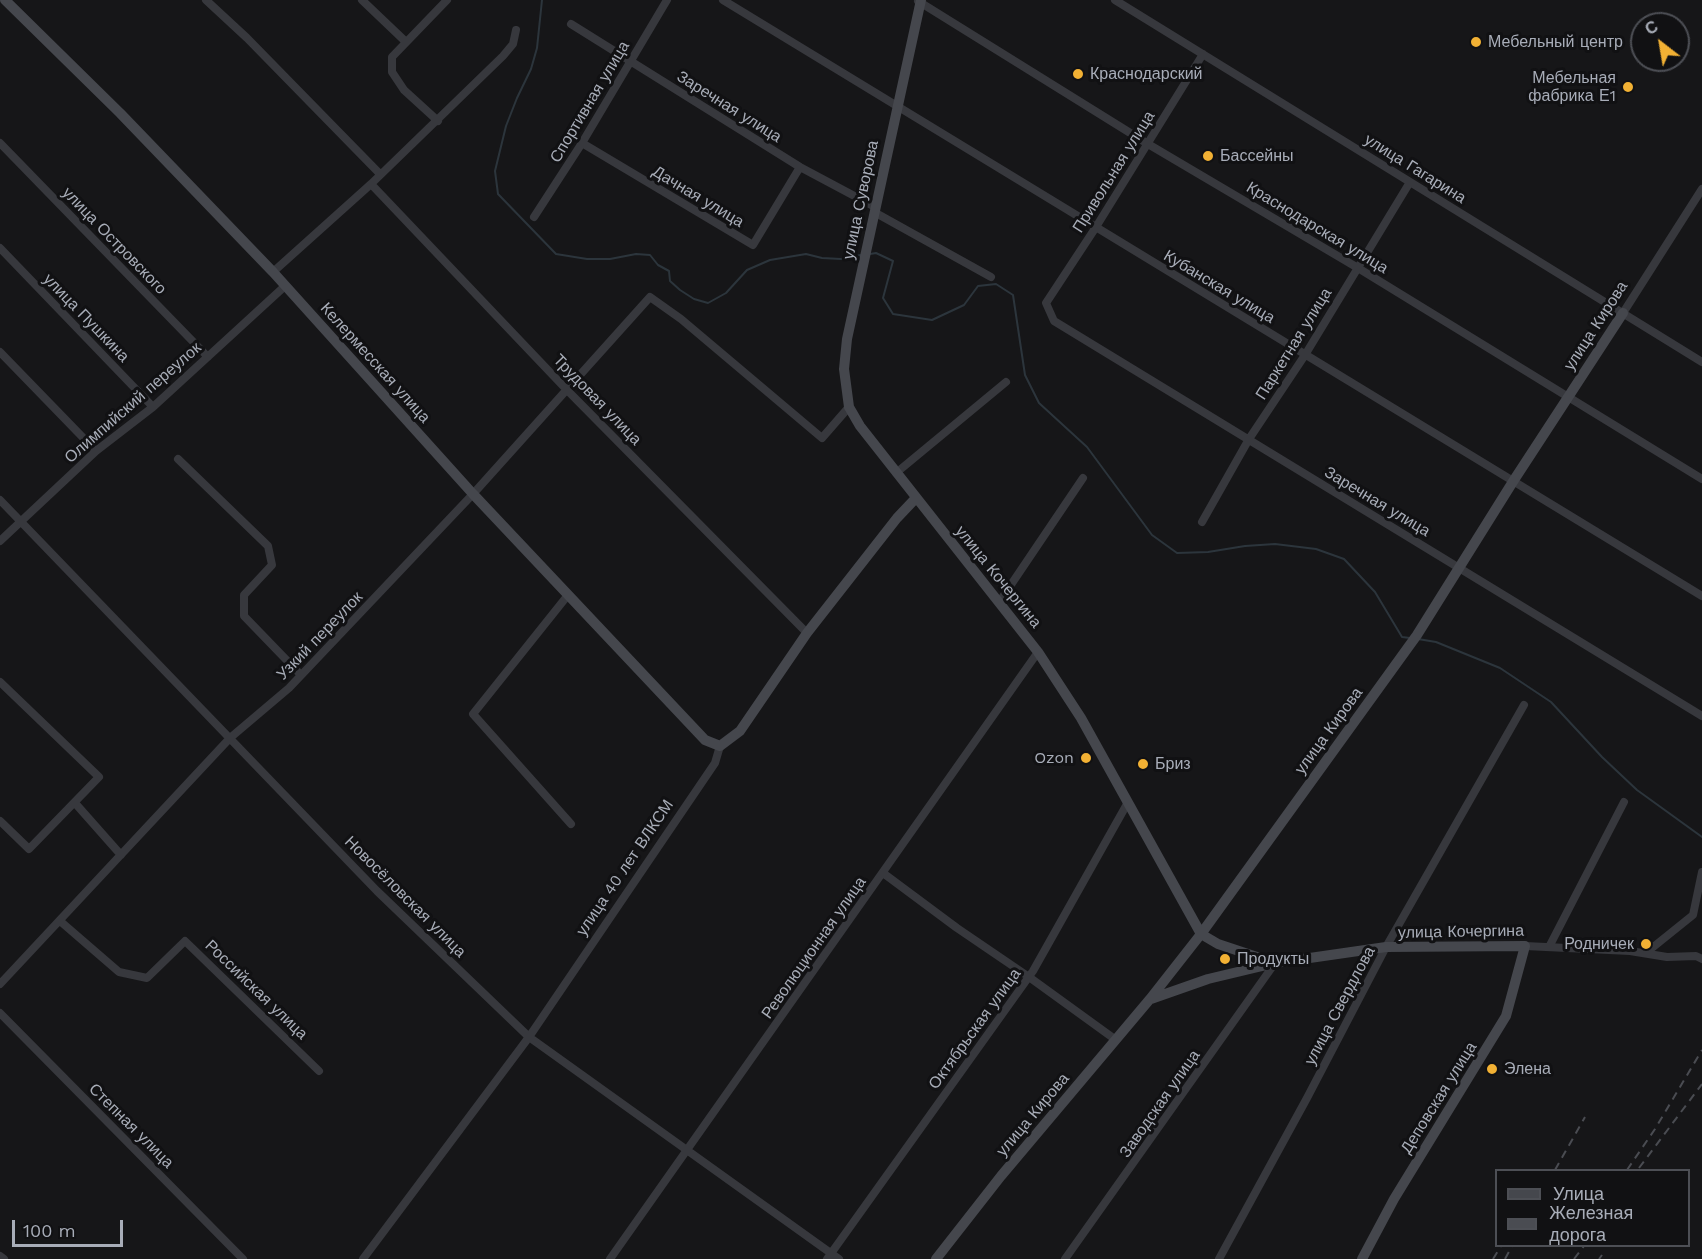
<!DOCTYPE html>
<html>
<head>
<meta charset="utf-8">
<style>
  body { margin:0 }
  #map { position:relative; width:1702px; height:1259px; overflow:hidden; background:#161618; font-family:"Work Sans",sans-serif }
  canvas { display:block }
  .legend { position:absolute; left:1495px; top:1169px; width:195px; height:78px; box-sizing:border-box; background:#111113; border:2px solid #4d4f55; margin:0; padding:8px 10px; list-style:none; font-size:18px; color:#a8adb8 }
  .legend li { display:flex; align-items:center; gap:12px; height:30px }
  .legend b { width:30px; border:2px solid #4d4f55 }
  .north { position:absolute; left:1630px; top:12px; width:60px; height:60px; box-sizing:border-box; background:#111113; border:2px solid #4d4f55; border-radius:50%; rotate:329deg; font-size:16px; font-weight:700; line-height:24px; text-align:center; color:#a8adb8 }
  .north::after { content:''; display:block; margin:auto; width:21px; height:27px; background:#f2b134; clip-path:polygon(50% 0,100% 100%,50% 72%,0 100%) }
  .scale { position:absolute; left:12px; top:1220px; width:111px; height:27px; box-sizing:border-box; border:3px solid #a8adb8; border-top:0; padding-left:8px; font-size:18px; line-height:21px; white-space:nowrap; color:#a8adb8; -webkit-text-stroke:4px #111113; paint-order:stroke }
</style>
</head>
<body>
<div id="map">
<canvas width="1702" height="1259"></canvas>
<ul class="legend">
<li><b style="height:8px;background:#45474d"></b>Улица</li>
<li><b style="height:8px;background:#4a4c52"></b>Железная дорога</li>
</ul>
<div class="north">С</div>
<div class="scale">100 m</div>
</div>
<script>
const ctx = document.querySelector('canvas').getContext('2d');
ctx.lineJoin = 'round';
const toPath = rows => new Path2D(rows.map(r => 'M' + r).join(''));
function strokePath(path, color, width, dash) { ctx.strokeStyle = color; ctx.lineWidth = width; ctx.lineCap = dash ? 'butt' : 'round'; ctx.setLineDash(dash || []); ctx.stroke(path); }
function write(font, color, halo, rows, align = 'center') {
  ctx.font = font + ' "Work Sans",sans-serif'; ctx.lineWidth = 6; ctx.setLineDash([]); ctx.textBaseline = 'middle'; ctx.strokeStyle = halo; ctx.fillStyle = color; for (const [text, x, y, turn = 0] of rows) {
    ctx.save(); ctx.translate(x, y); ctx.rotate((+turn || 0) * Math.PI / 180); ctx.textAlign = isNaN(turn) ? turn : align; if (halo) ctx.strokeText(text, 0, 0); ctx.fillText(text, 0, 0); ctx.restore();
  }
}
const stream = toPath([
  [542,0,537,48,531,69,517,98,506,126,495,171,498,194,556,254,587,259,610,259,636,254,650,255,658,265,669,271,670,281,680,290,694,299,708,303,726,293,747,270,770,260,806,254,822,258,841,259,861,255],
  [870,254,876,253,893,261,883,298,893,314,932,320,964,305,978,286,996,284,1013,295,1025,375,1039,403,1087,447,1152,535,1177,553,1208,552,1245,546,1275,544,1316,549,1344,559,1375,592,1402,637,1410,638],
  [1418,639,1436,642,1500,668,1551,702,1602,757,1637,790,1702,837]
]);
const street = toPath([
  [206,0,247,38,380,174],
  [362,0,406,42],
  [723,0,1702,596],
  [1115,0,1702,362],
  [918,1,1148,144,1358,268,1702,479],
  [571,24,800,167,875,207],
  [1203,54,1096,227,1046,303,1054,321,1702,716],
  [438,121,404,90,392,72,392,57,447,0],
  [0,143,208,357],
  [582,143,753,245,800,167],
  [371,184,566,389,807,633],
  [874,212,991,277],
  [534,217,582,143,667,0],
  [0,248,153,407],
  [273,272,371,184,503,56,513,44,516,30],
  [1623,313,1702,189],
  [0,352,96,451],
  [178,459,268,546,272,565,244,595,244,616,301,675],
  [896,473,1006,382],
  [0,500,377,891,529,1037,839,1259],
  [1202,522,1249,439,1305,355,1410,182],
  [0,541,96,451,153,407,285,286],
  [568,595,473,714,571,824],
  [1000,601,1083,478],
  [0,682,99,777,29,849,0,821],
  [75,803,121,855],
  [883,873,957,928,1029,977,1116,1040],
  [60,921,119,972,147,978,185,941,319,1071],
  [1525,946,1630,951,1667,957,1696,956,1702,959],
  [1549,947,1624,802],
  [1647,952,1693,915,1702,872],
  [0,984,230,738,289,688,473,494,650,297,681,319,822,438,849,407],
  [0,1013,243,1259],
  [0,1256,4,1259],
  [363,1259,529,1037,715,763,720,746],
  [610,1259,1038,652],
  [827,1259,1033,971,1127,804],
  [1065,1259,1275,963],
  [1219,1259,1307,1098,1386,947,1524,705]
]);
const secondary = toPath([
  [5,0,120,113,273,272,473,494,705,740,720,746,740,731,807,633,897,518,915,499],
  [921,0,847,339,844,369,849,407,860,426,1038,652,1081,718,1201,934,1218,944,1275,963],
  [1151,999,1208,979,1275,963,1386,947,1525,946,1506,1016,1394,1199,1362,1259],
  [936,1259,1001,1176,1150,999,1201,934,1417,635,1514,480,1623,313]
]);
const rail = toPath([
  [1639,1168,1702,1084],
  [1555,1170,1585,1117],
  [1627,1170,1655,1129,1702,1050],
  [1493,1259,1501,1246],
  [1505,1259,1512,1246],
  [1574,1259,1584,1246],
  [1599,1259,1602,1255]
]);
const markers = [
  [1476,42,6,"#f2b134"],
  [1078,74,6,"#f2b134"],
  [1628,87,6,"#f2b134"],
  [1208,156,6,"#f2b134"],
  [1086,758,6,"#f2b134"],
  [1143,764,6,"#f2b134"],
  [1646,944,6,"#f2b134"],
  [1225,959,6,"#f2b134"],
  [1492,1069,6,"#f2b134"]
];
const poiNames = [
  ["Мебельный центр",1488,42],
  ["Краснодарский",1090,74],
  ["Мебельная",1616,78,"right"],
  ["фабрика Е1",1616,96,"right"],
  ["Бассейны",1220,156],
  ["Ozon",1074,758,"right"],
  ["Бриз",1155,764],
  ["Родничек",1634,944,"right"],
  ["Продукты",1237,959],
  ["Элена",1504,1069]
];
const streetNames = [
  ["Спортивная улица",590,102,-59],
  ["Заречная улица",729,107,32],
  ["улица Гагарина",1415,169,32],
  ["Привольная улица",1114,172,-58],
  ["Дачная улица",698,197,31],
  ["улица Суворова",861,200,-78],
  ["Краснодарская улица",1317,228,31],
  ["улица Островского",114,241,46],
  ["Кубанская улица",1219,287,31],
  ["улица Пушкина",86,318,46],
  ["улица Кирова",1596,326,-57],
  ["Паркетная улица",1294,344,-58],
  ["Келермесская улица",375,363,48],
  ["Трудовая улица",597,400,46],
  ["Олимпийский переулок",133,403,-41],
  ["Заречная улица",1377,502,31],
  ["улица Кочергина",998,577,51],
  ["Узкий переулок",320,636,-46],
  ["улица Кирова",1329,731,-54],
  ["улица 40 лет ВЛКСМ",625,868,-56],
  ["Новосёловская улица",405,897,45],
  ["улица Кочергина",1461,932,-1],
  ["Революционная улица",814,948,-55],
  ["Российская улица",256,990,44],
  ["улица Свердлова",1340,1006,-62],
  ["Октябрьская улица",975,1029,-54],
  ["Деповская улица",1439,1098,-58],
  ["Заводская улица",1160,1104,-55],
  ["улица Кирова",1033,1115,-50],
  ["Степная улица",131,1126,45]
];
strokePath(stream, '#2c353c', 2);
strokePath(street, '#37383d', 8);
strokePath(secondary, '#45474d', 10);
strokePath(rail, '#4a4c52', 2, [8, 6]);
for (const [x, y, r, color] of markers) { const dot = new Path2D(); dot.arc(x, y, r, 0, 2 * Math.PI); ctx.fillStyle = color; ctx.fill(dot); strokePath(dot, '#111113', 2); }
write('16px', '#a8adb8', '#111113', poiNames, 'left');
write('16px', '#a8adb8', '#111113', streetNames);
</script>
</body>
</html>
